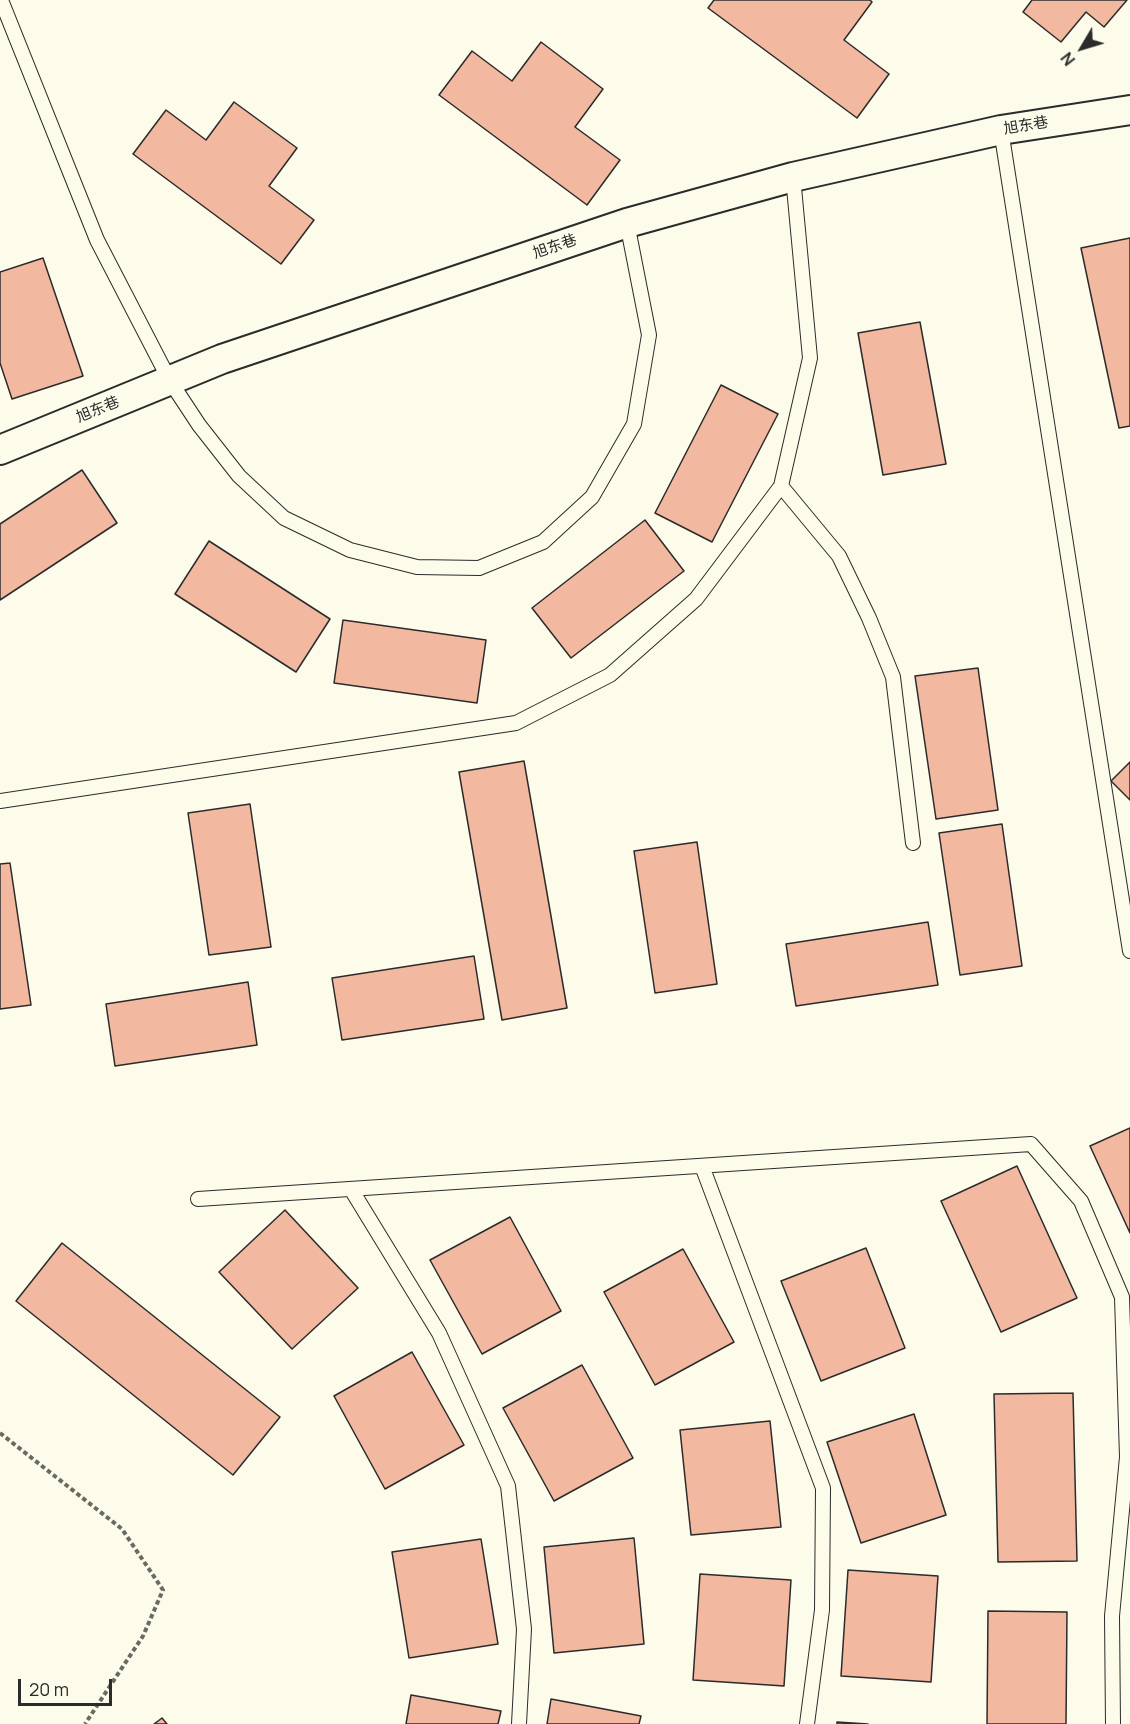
<!DOCTYPE html>
<html>
<head>
<meta charset="utf-8">
<style>
  body { margin:0 }
  #map { position:relative; width:1130px; height:1724px; overflow:hidden; background:#fdfbea; font-family:Manrope,sans-serif }
  canvas { display:block }
  .north { position:absolute; left:1052px; top:18px; width:60px; height:60px; -webkit-text-stroke:4px #fdfbea; paint-order:stroke; rotate:232deg; font-size:16px; font-weight:700; line-height:24px; text-align:center; color:#2b2b2b }
  .north::after { content:''; display:block; margin:auto; width:21px; height:27px; background:#2b2b2b; clip-path:polygon(50% 0,100% 100%,50% 72%,0 100%) }
  .scale { position:absolute; left:18px; top:1679px; width:94px; height:27px; box-sizing:border-box; border:3px solid #2b2b2b; border-top:0; padding-left:8px; font-size:18px; line-height:21px; white-space:nowrap; color:#2b2b2b; -webkit-text-stroke:4px #fdfbea; paint-order:stroke }
</style>
</head>
<body>
<div id="map">
<canvas width="1130" height="1724"></canvas>
<div class="north">N</div>
<div class="scale">20 m</div>
</div>
<script>
const ctx = document.querySelector('canvas').getContext('2d');
ctx.lineJoin = 'round';
function fillPath(path, color) { ctx.fillStyle = color; ctx.fill(path, 'evenodd'); }
const toPath = rows => new Path2D(rows.map(r => 'M' + r).join(''));
function strokePath(path, color, width, dash) { ctx.strokeStyle = color; ctx.lineWidth = width; ctx.lineCap = dash ? 'butt' : 'round'; ctx.setLineDash(dash || []); ctx.stroke(path); }
function write(font, color, halo, rows, align = 'center') {
  ctx.font = font + ' Manrope,"Noto Sans SC",sans-serif'; ctx.lineWidth = 4.5; ctx.setLineDash([]); ctx.textBaseline = 'middle'; ctx.strokeStyle = halo; ctx.fillStyle = color; for (const [text, x, y, turn = 0] of rows) {
    ctx.save(); ctx.translate(x, y); ctx.rotate((+turn || 0) * Math.PI / 180); ctx.textAlign = isNaN(turn) ? turn : align; if (halo) ctx.strokeText(text, 0, 0); ctx.fillText(text, 0, 0); ctx.restore();
  }
}
const building = toPath([
  [714,0,870,0,872,2,844,40,889,74,857,118,708,8,714,0],
  [1032,0,1127,0,1104,27,1086,12,1061,42,1023,12,1032,0],
  [541,42,603,89,575,127,620,160,587,205,439,95,472,51,512,81,541,42],
  [234,102,297,148,269,186,314,220,281,264,133,154,166,110,206,140,234,102],
  [1130,238,1130,426,1119,428,1081,248,1130,238],
  [43,258,83,376,12,399,0,363,0,272,43,258],
  [920,322,946,464,883,475,858,333,920,322],
  [721,385,778,414,712,542,655,513,721,385],
  [82,470,117,523,0,600,0,524,82,470],
  [645,520,684,571,571,658,532,608,645,520],
  [209,541,330,619,296,672,175,594,209,541],
  [343,620,486,640,477,703,334,683,343,620],
  [978,668,998,810,936,819,915,676,978,668],
  [524,761,567,1008,502,1020,459,772,524,761],
  [1130,762,1130,800,1111,781,1130,762],
  [250,804,271,947,209,955,188,813,250,804],
  [1002,824,1022,966,960,975,939,833,1002,824],
  [697,842,717,984,655,993,634,851,697,842],
  [10,863,31,1005,0,1009,0,864,10,863],
  [928,922,938,985,796,1006,786,944,928,922],
  [474,956,484,1019,342,1040,332,978,474,956],
  [248,982,257,1045,115,1066,106,1004,248,982],
  [1130,1128,1130,1233,1090,1146,1130,1128],
  [1017,1166,1077,1298,1001,1332,941,1201,1017,1166],
  [285,1210,358,1288,292,1349,219,1272,285,1210],
  [510,1217,561,1311,482,1354,430,1260,510,1217],
  [62,1243,280,1417,233,1475,16,1301,62,1243],
  [866,1248,905,1348,821,1381,781,1281,866,1248],
  [683,1249,734,1342,655,1385,604,1292,683,1249],
  [412,1352,464,1445,385,1489,334,1396,412,1352],
  [582,1365,633,1458,554,1501,503,1408,582,1365],
  [1073,1393,1077,1561,998,1562,994,1394,1073,1393],
  [914,1414,946,1515,861,1543,827,1442,914,1414],
  [770,1421,781,1527,691,1535,680,1430,770,1421],
  [634,1538,644,1644,554,1653,544,1547,634,1538],
  [481,1539,498,1644,409,1658,392,1552,481,1539],
  [848,1570,938,1576,931,1682,841,1676,848,1570],
  [700,1574,791,1580,784,1686,693,1680,700,1574],
  [988,1611,1067,1612,1066,1724,987,1724,988,1611],
  [411,1695,501,1711,498,1724,406,1724,411,1695],
  [551,1699,641,1716,639,1724,547,1724,551,1699],
  [162,1718,167,1724,154,1724,162,1718],
  [837,1722,868,1724,837,1724,837,1722]
]);
const path = toPath([
  [0,1433,122,1529,163,1590,143,1636,85,1724]
]);
const lane = toPath([
  [1,0,97,240,170,381,199,425,239,476,284,518,350,550,417,567,479,568,543,542,592,497,634,424,649,335,627,223],
  [1001,130,1130,951],
  [781,486,839,556,869,618,893,677,913,843],
  [0,801,516,723,610,675,696,599,781,486,810,358,793,177],
  [702,1166,823,1488,822,1610,807,1724],
  [351,1189,439,1333,508,1486,524,1629,519,1724],
  [198,1199,1031,1144,1081,1201,1122,1297,1127,1457,1112,1616,1113,1724]
]);
const street = toPath([
  [0,450,222,359,627,223,793,177,1001,130,1130,110]
]);
const streetNames = [
  ["旭东巷",1026,126,-9],
  ["旭东巷",555,247,-19],
  ["旭东巷",98,410,-22]
];
fillPath(building, '#f2b8a0');
strokePath(building, '#2b2b2b', 1.5);
strokePath(lane, '#2b2b2b', 16);
strokePath(street, '#2b2b2b', 32);
strokePath(path, '#6a6964', 4, [4.5, 3]);
strokePath(lane, '#fdfbea', 14);
strokePath(street, '#fdfbea', 28);
write('15px', '#2b2b2b', '#fdfbea', streetNames);
</script>
</body>
</html>
